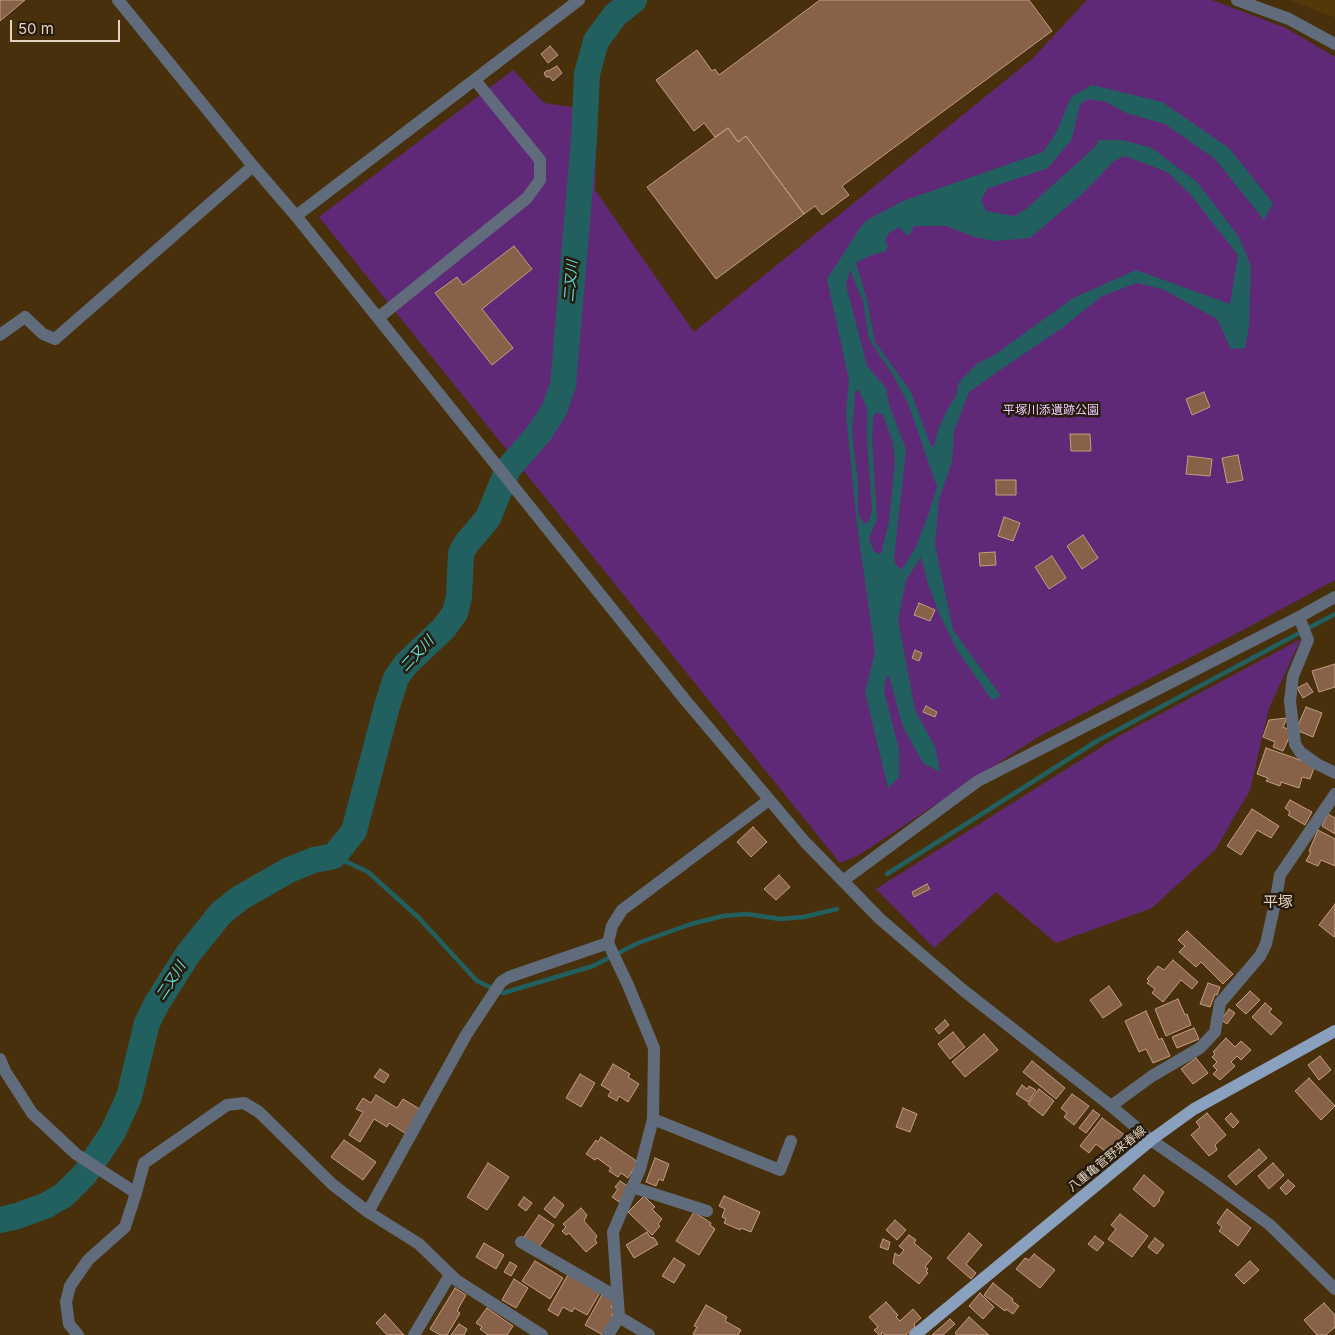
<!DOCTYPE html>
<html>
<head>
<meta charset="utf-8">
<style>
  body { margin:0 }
  #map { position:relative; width:1335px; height:1335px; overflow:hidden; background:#48300c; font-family:Inter,sans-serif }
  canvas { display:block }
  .scale { position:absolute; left:10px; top:20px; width:110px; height:22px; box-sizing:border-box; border:2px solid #e2d3c0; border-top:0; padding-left:6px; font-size:15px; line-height:18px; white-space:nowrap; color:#e2d3c0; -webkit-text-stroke:4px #261b0c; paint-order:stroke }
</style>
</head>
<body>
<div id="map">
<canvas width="1335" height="1335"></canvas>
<div class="scale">50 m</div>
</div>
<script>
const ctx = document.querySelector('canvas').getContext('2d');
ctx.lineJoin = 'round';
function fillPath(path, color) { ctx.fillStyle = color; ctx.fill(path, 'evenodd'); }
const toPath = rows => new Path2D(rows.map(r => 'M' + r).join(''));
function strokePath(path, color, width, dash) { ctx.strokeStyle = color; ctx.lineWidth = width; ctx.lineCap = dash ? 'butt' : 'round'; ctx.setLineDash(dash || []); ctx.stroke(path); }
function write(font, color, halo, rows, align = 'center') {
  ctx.font = font + ' Inter,"Noto Sans JP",sans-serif'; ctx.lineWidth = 5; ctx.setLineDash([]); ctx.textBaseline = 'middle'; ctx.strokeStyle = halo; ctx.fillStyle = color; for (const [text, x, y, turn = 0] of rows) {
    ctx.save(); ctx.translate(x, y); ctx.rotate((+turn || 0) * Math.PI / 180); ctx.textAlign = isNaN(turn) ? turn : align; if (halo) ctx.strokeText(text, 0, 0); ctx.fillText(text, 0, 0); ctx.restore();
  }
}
const built = toPath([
  [1288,0,1335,0,1335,18,1334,17]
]);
const green = toPath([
  [1087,0,1212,0,1286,28,1335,57,1335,580,1241,631,1038,737,859,855,840,863,319,217,513,70,544,103,597,111,595,190,694,332,1032,59],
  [1301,639,1269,708,1250,790,1215,850,1152,908,1056,943,996,892,934,948,876,889,1119,736]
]);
const water = toPath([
  [1092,85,1162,102,1229,148,1273,203,1264,220,1215,159,1165,124,1126,113,1106,102,1088,99,1080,104,1072,139,1048,168,987,189,981,200,986,211,1014,216,1026,209,1094,148,1099,140,1122,140,1152,148,1197,182,1239,237,1251,266,1249,327,1245,348,1231,349,1217,319,1162,289,1137,283,1102,296,1062,328,993,375,969,392,954,431,952,462,939,499,935,545,953,630,1001,696,992,700,957,650,939,613,928,584,921,557,906,580,898,620,915,710,935,747,940,772,923,763,903,727,889,676,886,677,884,692,899,749,899,777,888,788,865,692,875,652,857,525,846,414,849,380,827,279,860,228,867,220,903,201,1043,152,1056,133,1071,97],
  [1125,156,1167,172,1190,194,1238,255,1231,299,1230,304,1136,270,1073,298,993,356,978,363,959,382,956,396,948,408,938,430,934,446,931,446,911,392,875,342,867,300,856,263,869,256,886,251,888,246,885,241,888,234,899,227,908,236,914,226,946,226,975,237,995,241,1030,238,1083,193,1114,161],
  [850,270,863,301,869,339,893,375,908,403,937,487,928,516,915,549,902,569,900,569,896,565,894,558,906,449,889,405,886,388,867,366,846,285],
  [859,390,867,408,867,442,872,510,869,521,864,524,858,514,858,482,852,432,855,392],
  [876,412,883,415,893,442,895,462,889,521,881,554,874,552,869,538,877,519,872,439,873,417]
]);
const stream = toPath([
  [334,856,368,872,418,917,477,981,503,993,593,966,638,943,691,924,723,916,747,914,780,919,804,917,837,909],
  [887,874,1097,741,1335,614]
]);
const river = toPath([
  [0,1220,17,1216,45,1206,64,1195,85,1174,113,1132,129,1097,147,1023,157,1003,188,954,221,913,240,898,289,870,314,860,334,856,354,831,387,706,396,678,406,664,444,628,455,613,459,597,461,553,466,544,488,518,508,469,540,432,554,410,563,385,584,139,587,74,596,41,615,15,634,0]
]);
const building = toPath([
  [0,0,25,0,0,21,0,0],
  [820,0,1029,0,1052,31,842,186,849,195,822,215,815,206,804,214,746,136,738,142,728,128,715,137,704,123,694,131,656,80,697,50,712,71,715,69,719,75,820,0],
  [550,46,558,55,548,63,541,54,550,46],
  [557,66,562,73,553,81,550,77,546,77,544,73,546,71,550,70,557,66],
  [728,128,738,142,746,136,804,214,716,279,647,187,728,128],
  [514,246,532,269,482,309,513,348,492,365,435,293,457,277,463,285,514,246],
  [1204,392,1210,407,1192,415,1186,399,1204,392],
  [1070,434,1090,434,1091,451,1071,451,1070,434],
  [1238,455,1243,480,1227,483,1222,458,1238,455],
  [1188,456,1212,459,1210,476,1186,474,1188,456],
  [996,480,1016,480,1016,495,996,495,996,480],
  [1004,517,1020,523,1013,541,998,536,1004,517],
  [1083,535,1098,558,1082,569,1067,546,1083,535],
  [995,552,996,565,980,566,979,553,995,552],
  [1052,556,1066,578,1049,589,1035,567,1052,556],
  [919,603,935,610,930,621,914,615,919,603],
  [915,650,922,653,919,661,912,658,915,650],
  [1335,664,1335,687,1319,692,1312,671,1335,664],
  [1307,683,1313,692,1303,698,1297,688,1307,683],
  [926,706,937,712,935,717,923,712,926,706],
  [1306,707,1322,713,1313,737,1296,730,1306,707],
  [1287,718,1283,727,1292,731,1283,751,1273,747,1275,742,1263,737,1269,720,1287,718],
  [1266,748,1315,765,1310,779,1302,777,1299,788,1281,782,1280,786,1266,781,1268,778,1257,774,1266,748],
  [1290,800,1312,812,1305,825,1288,815,1290,812,1285,808,1290,800],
  [1252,809,1279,826,1271,838,1257,830,1241,855,1227,846,1252,809],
  [1328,814,1335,818,1335,834,1322,826,1328,814],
  [753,827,767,842,751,857,737,842,753,827],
  [1318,830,1335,839,1335,866,1321,860,1318,866,1306,861,1311,852,1309,851,1318,830],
  [779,875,790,887,776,900,764,889,779,875],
  [927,884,930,889,914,897,912,892,927,884],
  [1335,904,1335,935,1334,937,1319,925,1335,904],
  [1187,931,1233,974,1223,984,1201,962,1196,967,1179,952,1185,946,1178,940,1187,931],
  [1173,960,1198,982,1192,989,1181,980,1163,1002,1152,993,1155,989,1147,983,1149,981,1147,979,1158,966,1164,970,1173,960],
  [1208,983,1220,987,1217,995,1215,994,1210,1007,1200,1004,1208,983],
  [1109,986,1122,1005,1103,1018,1090,1000,1109,986],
  [1250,991,1260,1000,1246,1014,1236,1005,1250,991],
  [1178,999,1185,1015,1187,1014,1191,1025,1166,1036,1155,1009,1178,999],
  [1265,1003,1272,1009,1269,1012,1282,1023,1271,1035,1252,1017,1265,1003],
  [1229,1009,1235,1013,1227,1024,1221,1020,1229,1009],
  [1146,1011,1159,1040,1162,1038,1170,1056,1153,1063,1146,1049,1139,1052,1125,1021,1146,1011],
  [945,1020,949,1025,939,1034,935,1029,945,1020],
  [1194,1028,1199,1039,1177,1048,1172,1037,1194,1028],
  [953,1032,965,1047,950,1059,938,1044,953,1032],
  [984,1034,998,1050,965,1077,952,1062,984,1034],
  [1226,1038,1235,1047,1241,1041,1251,1050,1241,1060,1237,1056,1231,1062,1235,1066,1220,1080,1213,1074,1217,1070,1213,1066,1217,1062,1212,1057,1215,1054,1213,1052,1226,1038],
  [1320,1056,1331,1070,1319,1080,1308,1065,1320,1056],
  [1196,1058,1208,1073,1193,1084,1181,1069,1196,1058],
  [1032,1061,1065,1088,1056,1099,1023,1072,1032,1061],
  [613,1064,630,1074,628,1077,639,1084,628,1102,619,1096,617,1101,608,1096,611,1091,601,1085,613,1064],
  [380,1069,389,1075,384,1083,374,1077,380,1069],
  [580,1074,595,1083,581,1107,566,1098,580,1074],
  [1309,1078,1335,1106,1321,1120,1295,1091,1309,1078],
  [1022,1085,1027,1089,1029,1086,1036,1090,1028,1102,1016,1094,1022,1085],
  [1039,1089,1054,1101,1043,1116,1028,1104,1039,1089],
  [1072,1094,1089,1106,1074,1125,1064,1117,1067,1113,1061,1108,1072,1094],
  [376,1095,397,1108,403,1099,423,1111,408,1135,389,1123,387,1127,374,1119,360,1142,349,1135,363,1112,356,1109,363,1098,371,1103,376,1095],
  [903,1108,917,1114,910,1132,896,1127,903,1108],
  [1093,1110,1100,1115,1086,1133,1079,1128,1093,1110],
  [1207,1113,1226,1135,1215,1145,1217,1150,1209,1156,1191,1135,1200,1127,1196,1122,1207,1113],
  [1231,1113,1239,1122,1233,1128,1225,1119,1231,1113],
  [1102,1118,1130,1139,1115,1159,1096,1144,1089,1153,1080,1146,1102,1118],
  [601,1137,638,1162,628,1178,621,1173,618,1177,609,1171,611,1168,597,1158,595,1160,586,1154,596,1140,598,1142,601,1137],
  [344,1140,376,1162,363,1180,331,1157,344,1140],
  [1259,1149,1267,1158,1236,1185,1228,1176,1259,1149],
  [655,1158,669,1164,663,1181,659,1179,656,1186,646,1182,655,1158],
  [488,1163,509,1177,487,1210,467,1197,488,1163],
  [1273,1163,1284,1175,1269,1189,1258,1176,1273,1163],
  [1144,1175,1164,1192,1159,1199,1160,1200,1154,1207,1133,1189,1144,1175],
  [1288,1180,1295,1186,1286,1195,1280,1188,1288,1180],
  [620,1181,629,1187,619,1202,612,1197,618,1189,615,1187,620,1181],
  [644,1196,655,1207,652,1209,662,1219,658,1224,660,1226,652,1235,628,1212,644,1196],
  [724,1196,760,1212,751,1232,741,1228,740,1230,724,1223,726,1219,722,1217,725,1209,719,1206,724,1196],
  [524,1197,532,1203,526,1211,518,1205,524,1197],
  [554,1197,564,1205,555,1218,544,1209,554,1197],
  [581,1208,587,1215,584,1221,597,1236,595,1240,597,1243,586,1252,569,1233,566,1235,562,1231,566,1227,563,1224,581,1208],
  [1227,1209,1251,1228,1238,1246,1219,1231,1222,1227,1217,1223,1227,1209],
  [694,1212,711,1223,710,1225,715,1229,699,1255,676,1241,694,1212],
  [1120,1214,1148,1236,1132,1257,1108,1239,1116,1229,1111,1225,1120,1214],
  [539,1215,554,1225,539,1247,524,1237,539,1215],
  [895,1220,906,1230,897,1240,886,1230,895,1220],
  [647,1232,650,1237,654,1238,658,1244,634,1258,626,1245,647,1232],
  [969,1233,982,1245,966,1264,976,1273,971,1279,947,1258,969,1233],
  [909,1235,916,1240,914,1243,932,1258,925,1267,928,1269,926,1271,928,1273,919,1284,893,1263,895,1253,899,1256,904,1250,899,1246,909,1235],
  [1095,1236,1104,1243,1097,1251,1088,1244,1095,1236],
  [1155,1238,1164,1245,1157,1254,1148,1247,1155,1238],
  [883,1239,890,1242,888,1250,880,1247,883,1239],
  [484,1243,504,1255,496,1269,476,1257,484,1243],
  [1034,1254,1055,1270,1040,1288,1016,1269,1025,1258,1029,1260,1034,1254],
  [674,1258,685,1265,674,1283,662,1276,674,1258],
  [535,1261,563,1278,550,1299,522,1281,535,1261],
  [1250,1261,1259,1270,1244,1284,1235,1275,1250,1261],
  [510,1262,517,1266,511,1276,504,1272,510,1262],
  [569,1273,601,1291,587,1315,574,1308,572,1312,563,1307,558,1316,548,1310,569,1273],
  [514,1279,528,1288,516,1308,502,1300,514,1279],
  [993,1283,1013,1299,1012,1301,1019,1306,1013,1314,1006,1309,1005,1311,984,1295,993,1283],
  [455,1288,466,1295,457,1311,460,1313,447,1335,440,1335,430,1329,455,1288],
  [603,1293,615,1300,611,1307,615,1310,612,1316,615,1318,603,1335,585,1325,603,1293],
  [980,1293,994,1307,983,1319,969,1306,980,1293],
  [886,1302,898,1315,896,1317,900,1321,913,1309,921,1318,914,1324,915,1327,906,1335,885,1335,882,1332,881,1335,879,1335,874,1330,878,1327,869,1317,886,1302],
  [1324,1303,1335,1315,1335,1327,1326,1335,1317,1335,1304,1320,1324,1303],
  [706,1305,727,1317,725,1321,741,1330,738,1335,695,1335,693,1334,697,1327,694,1326,706,1305],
  [487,1308,513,1326,507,1335,488,1335,480,1329,482,1327,476,1323,487,1308],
  [385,1314,404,1335,387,1335,376,1323,385,1314],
  [969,1317,989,1335,957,1335,955,1333,969,1317],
  [950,1319,955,1324,943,1335,932,1335,950,1319],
  [459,1324,467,1329,464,1335,451,1335,459,1324]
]);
const minor = toPath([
  [118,0,253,166,296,216,686,701,805,842,880,919,963,990,1111,1106,1151,1140,1206,1178,1270,1225,1335,1289],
  [1237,0,1289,19,1335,44],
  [296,216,579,0],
  [378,318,527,198,540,180,540,160,475,80],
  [0,335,25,317,43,334,55,339,253,166],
  [1299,617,1308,640,1293,676,1290,701,1295,744,1300,752,1317,764,1335,773],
  [844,880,978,781,1299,617,1335,597],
  [0,1059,5,1071,32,1113,76,1154,136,1193],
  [1111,1106,1152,1076,1200,1048,1215,1032,1220,1003,1260,956,1266,944,1275,903,1280,875,1335,794],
  [653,1119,780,1170,791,1141],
  [632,1187,707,1211],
  [368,1212,466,1035,501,982,509,977,608,943],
  [521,1242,617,1297],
  [619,1317,649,1335],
  [78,1335,69,1324,66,1302,70,1286,88,1260,125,1227,136,1193,144,1163,227,1105,244,1103,259,1112,332,1184,368,1212,419,1244,456,1280,542,1335],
  [414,1335,450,1275],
  [608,1335,619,1317,613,1232,640,1169,653,1119,654,1048,628,985,608,943,612,926,622,910,769,800]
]);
const major = toPath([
  [915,1335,1151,1140,1194,1109,1335,1031]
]);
const parkNames = [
  ["平塚川添遺跡公園",1051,410]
];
const streetNames = [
  ["八重亀菅野来春線",1107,1159,-39]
];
const waterNames = [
  ["二又川",571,281,-85],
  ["二又川",417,654,-47],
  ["二又川",171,981,-57]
];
const quarterNames = [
  ["平塚",1278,902]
];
fillPath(built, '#54380a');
fillPath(green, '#602978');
fillPath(water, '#22605f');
strokePath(stream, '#22605f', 4.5);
strokePath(river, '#22605f', 26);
fillPath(building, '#876249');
strokePath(building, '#c59d83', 1);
strokePath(minor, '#606c7b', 12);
strokePath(major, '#89a1bf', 12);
write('12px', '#edccfe', '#261b0c', parkNames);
write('12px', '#e2d3c0', '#261b0c', streetNames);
write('italic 14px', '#5fdedc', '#261b0c', waterNames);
write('15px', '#e2d3c0', '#261b0c', quarterNames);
</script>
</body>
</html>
